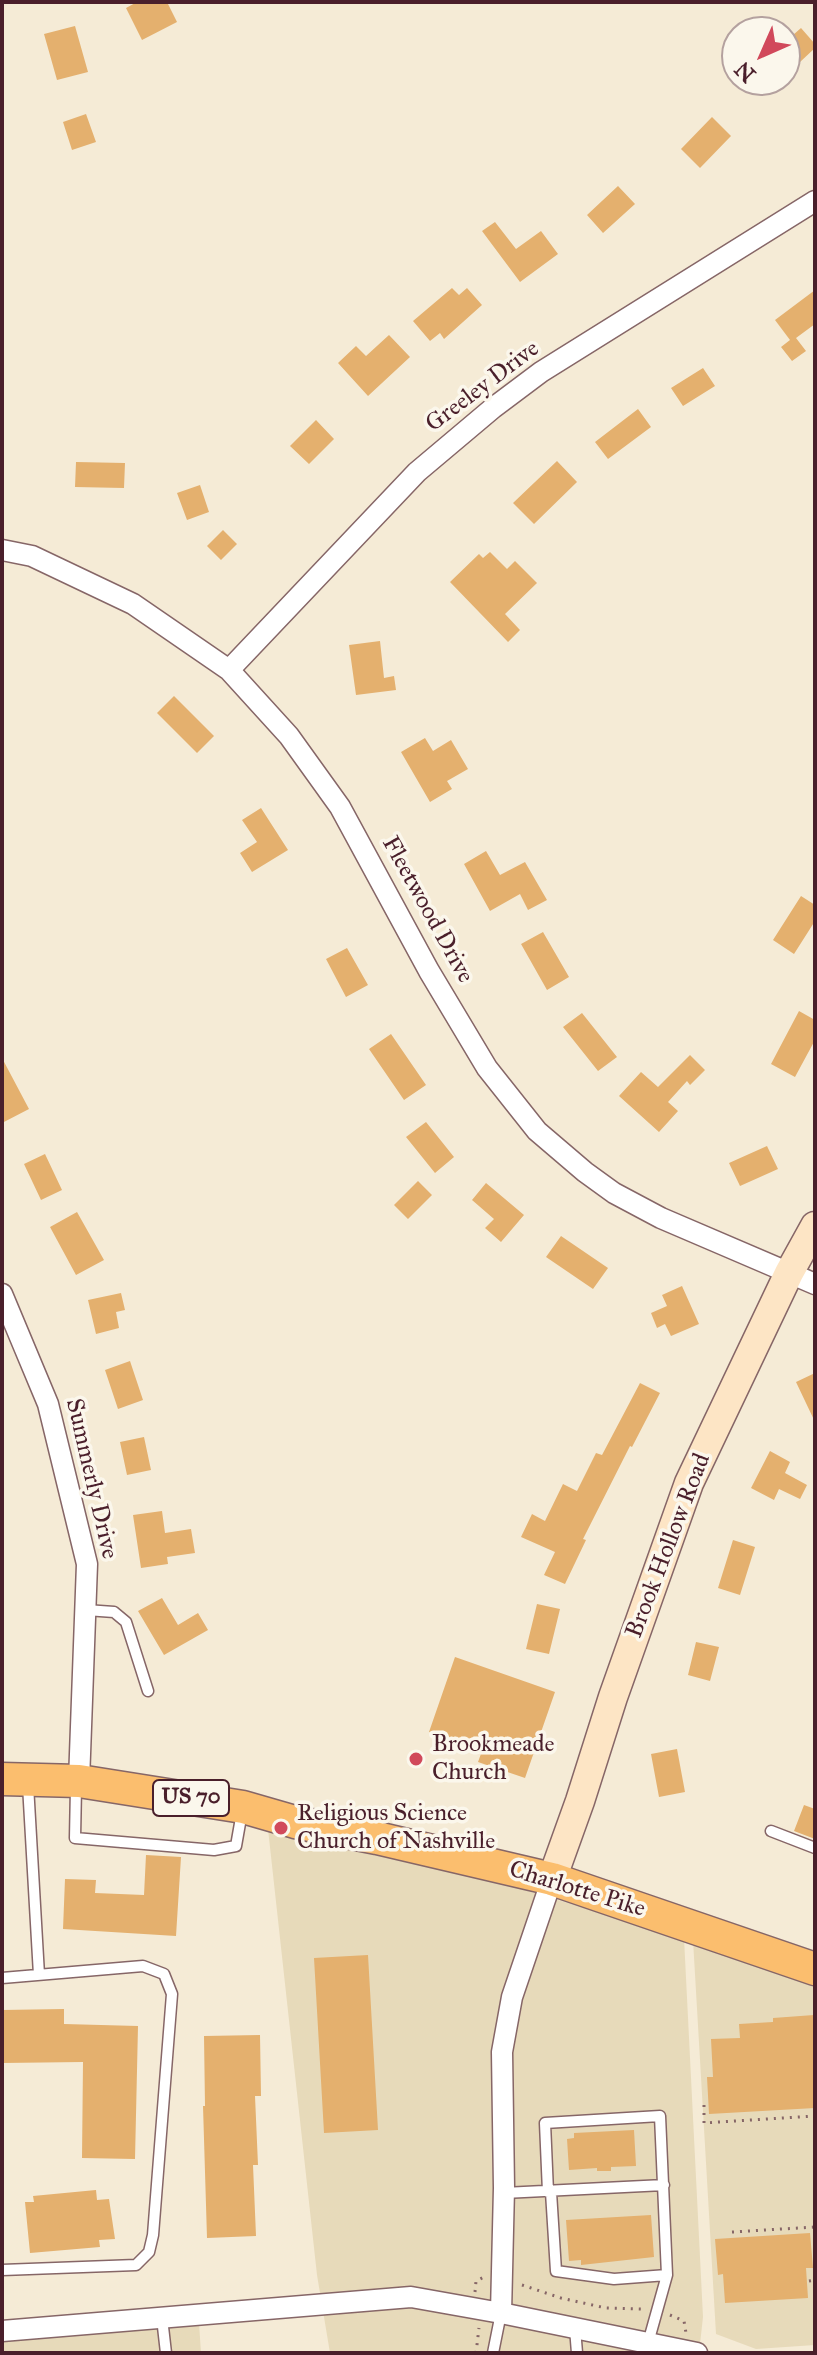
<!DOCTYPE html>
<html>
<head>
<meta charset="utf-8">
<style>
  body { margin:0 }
  #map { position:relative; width:817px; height:2355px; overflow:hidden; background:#f5ebd6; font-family:"IM FELL Great Primer",serif }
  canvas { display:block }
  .frame { position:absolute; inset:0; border:4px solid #4a1f2b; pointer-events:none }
  .north { position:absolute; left:721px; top:16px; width:80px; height:80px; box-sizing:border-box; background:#fbf7ec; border:2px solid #b4a19f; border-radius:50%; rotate:225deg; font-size:22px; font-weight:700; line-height:32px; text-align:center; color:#4a1f2b }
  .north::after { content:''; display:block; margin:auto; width:28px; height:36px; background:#d1495b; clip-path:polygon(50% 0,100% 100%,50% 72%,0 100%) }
</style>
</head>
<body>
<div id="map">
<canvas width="817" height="2355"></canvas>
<div class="frame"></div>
<div class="north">N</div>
</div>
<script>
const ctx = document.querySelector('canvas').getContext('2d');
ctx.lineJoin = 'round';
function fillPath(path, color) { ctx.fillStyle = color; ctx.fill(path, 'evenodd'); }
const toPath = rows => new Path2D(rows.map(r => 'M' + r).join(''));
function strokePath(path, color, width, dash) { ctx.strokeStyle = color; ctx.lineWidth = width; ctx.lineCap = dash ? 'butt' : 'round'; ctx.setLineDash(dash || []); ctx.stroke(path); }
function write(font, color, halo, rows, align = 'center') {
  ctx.font = font + ' "IM FELL Great Primer",serif'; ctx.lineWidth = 7; ctx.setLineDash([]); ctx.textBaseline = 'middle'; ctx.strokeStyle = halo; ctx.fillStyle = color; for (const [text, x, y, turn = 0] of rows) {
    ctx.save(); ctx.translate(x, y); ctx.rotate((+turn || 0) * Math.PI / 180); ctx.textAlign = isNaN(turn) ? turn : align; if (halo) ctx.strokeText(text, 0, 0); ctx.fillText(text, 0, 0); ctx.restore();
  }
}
const built = toPath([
  [268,1829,478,1876,684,1938,703,2317,699,2353,330,2353,317,2275],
  [693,1940,815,1983,815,2345,756,2349,716,2334],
  [199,2323,201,2353,2,2353,2,2339]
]);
const building = toPath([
  [137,2,167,2,177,22,142,40,126,8],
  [75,26,88,72,57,80,44,34],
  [801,28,815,44,815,48,785,76,785,42],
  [86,114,96,142,72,150,63,122],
  [712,117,731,136,700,168,681,149],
  [618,186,635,204,603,233,587,215],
  [495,222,516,249,541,231,558,254,520,282,482,231],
  [452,288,459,295,467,288,482,305,444,339,440,333,430,341,413,321],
  [815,290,815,324,796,338,806,351,792,361,781,347,790,340,775,320],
  [389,335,410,357,368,396,338,363,356,346,366,356],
  [703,368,715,386,683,406,671,388],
  [638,409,651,427,608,459,595,442],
  [316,420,334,439,309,464,290,446],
  [557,461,577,482,534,524,513,503],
  [76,462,125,463,124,488,75,487],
  [200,485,209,512,187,520,177,493],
  [223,530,237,544,221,560,207,546],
  [490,552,507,569,515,561,537,583,505,614,520,630,508,642,450,582,479,554,483,558],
  [380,641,384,678,394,676,396,690,356,695,349,645],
  [174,696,214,736,197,753,157,713],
  [425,738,433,751,451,740,468,769,447,781,452,789,430,802,401,752],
  [261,808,288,850,252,872,240,853,257,842,242,820],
  [486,851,500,875,525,862,547,900,528,910,520,894,490,911,464,864],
  [801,896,815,905,815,921,794,954,773,940],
  [543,932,569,977,547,990,521,944],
  [347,948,368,985,346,997,326,959],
  [799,1011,815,1020,815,1040,795,1077,771,1064],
  [582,1013,617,1057,598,1071,563,1027],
  [391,1034,426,1085,404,1100,369,1049],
  [690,1055,705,1070,690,1085,687,1081,668,1102,678,1111,659,1132,619,1096,641,1072,658,1087],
  [2,1058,29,1109,2,1123],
  [426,1122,454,1157,435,1173,406,1137],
  [767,1146,778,1169,740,1186,729,1163],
  [45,1154,62,1190,41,1200,24,1164],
  [418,1181,432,1195,408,1219,394,1205],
  [486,1183,524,1215,501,1242,485,1228,494,1219,472,1200],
  [77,1212,104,1260,76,1275,50,1227],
  [561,1236,608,1268,593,1289,546,1257],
  [682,1286,699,1324,671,1336,665,1324,657,1328,651,1313,667,1306,662,1295],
  [121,1293,125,1310,116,1312,119,1328,96,1334,88,1300],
  [130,1361,143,1400,118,1409,105,1370],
  [815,1373,815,1422,796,1382],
  [640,1383,660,1393,632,1447,630,1446,583,1539,586,1540,565,1584,544,1575,555,1552,521,1537,532,1514,545,1521,563,1484,577,1491,596,1453,602,1455],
  [144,1437,151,1470,127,1475,120,1442],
  [770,1451,790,1462,785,1473,807,1485,800,1499,779,1489,774,1500,751,1488],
  [162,1511,165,1533,191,1529,195,1553,167,1557,168,1564,141,1568,133,1515],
  [733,1540,755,1547,740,1595,718,1588],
  [162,1598,178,1625,198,1613,208,1630,164,1655,138,1611],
  [537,1604,560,1609,549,1654,526,1649],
  [696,1642,719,1647,710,1681,688,1675],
  [455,1657,555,1692,525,1778,478,1762,482,1751,429,1732],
  [677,1749,685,1792,659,1797,651,1754],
  [804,1805,815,1809,815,1839,794,1831],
  [146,1855,181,1857,176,1936,63,1929,65,1879,96,1880,95,1893,144,1895],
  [368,1955,378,2130,324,2133,314,1958],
  [64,2009,64,2024,138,2026,135,2159,82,2158,83,2062,2,2063,2,2010],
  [814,2015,815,2108,709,2114,707,2077,713,2077,711,2039,740,2038,739,2024,773,2022,773,2018],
  [260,2035,261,2096,255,2096,258,2165,253,2165,256,2236,207,2238,203,2106,205,2106,204,2036],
  [634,2130,636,2166,611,2167,611,2171,597,2171,597,2168,569,2170,567,2139,574,2138,574,2133],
  [96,2190,97,2200,109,2199,115,2239,99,2240,100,2247,30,2253,25,2202,34,2202,33,2196],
  [651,2215,654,2257,581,2265,581,2260,569,2261,566,2220],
  [810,2233,813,2268,806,2268,808,2298,725,2303,723,2274,718,2275,715,2239]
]);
const path = toPath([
  [704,2105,704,2123,815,2116],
  [732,2232,815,2227],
  [809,2281,815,2280],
  [522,2285,561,2298,606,2308,643,2309],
  [475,2292,476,2281,484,2277],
  [670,2315,684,2321,686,2333],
  [476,2353,479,2328]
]);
const lane = toPath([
  [86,1610,114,1612,126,1622,148,1691],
  [28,1785,39,1975],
  [76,1787,75,1838,214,1850,236,1846,242,1812],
  [771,1831,815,1848],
  [2,1978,143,1966,164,1974,172,1994,153,2235,149,2252,136,2265,2,2270],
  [548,2192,545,2123,660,2116,667,2275,648,2343],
  [551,2192,556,2271,614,2279,667,2275],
  [504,2193,664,2185],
  [162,2318,166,2353],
  [575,2328,577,2353],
  [493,2353,501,2313]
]);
const street = toPath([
  [2,550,32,556,133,604,229,670,289,736,340,807,429,971,487,1068,537,1131,585,1172,614,1193,661,1218,815,1284],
  [229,670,417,472,493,408,541,372,815,201],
  [2,1294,48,1404,87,1564,79,1781],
  [501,2313,504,2188,502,2052,512,1997,552,1879],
  [2,2331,411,2297,501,2313,697,2353]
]);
const secondary = toPath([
  [552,1879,580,1801,613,1697,689,1483,789,1273,815,1226]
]);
const primary = toPath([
  [2,1779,79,1781,243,1807,295,1822,377,1838,552,1879,815,1969]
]);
const markers = [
  [416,1759,8,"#d1495b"],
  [281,1828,8,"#d1495b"]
];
const shields = [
  [191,1798,76]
];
const shieldNames = [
  ["US 70",191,1798]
];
const streetNames = [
  ["Greeley Drive",483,387,-37],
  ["Fleetwood Drive",427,910,61],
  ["Summerly Drive",91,1479,77],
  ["Brook Hollow Road",669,1546,-69],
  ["Charlotte Pike",577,1890,17]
];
const poiNames = [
  ["Brookmeade",432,1745],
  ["Church",432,1773],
  ["Religious Science",297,1814],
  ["Church of Nashville",297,1842]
];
fillPath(built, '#e7daba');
fillPath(building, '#e4b06e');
strokePath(lane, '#866667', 13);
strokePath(street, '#866667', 23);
strokePath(secondary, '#866667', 31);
strokePath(primary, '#866667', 35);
strokePath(path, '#866667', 3, [2, 6]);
strokePath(lane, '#fff', 10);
strokePath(street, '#fff', 20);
strokePath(secondary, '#fde5c5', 28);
strokePath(primary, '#fbbe6e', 32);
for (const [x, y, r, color] of markers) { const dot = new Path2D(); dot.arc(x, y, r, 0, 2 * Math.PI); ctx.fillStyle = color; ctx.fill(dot); strokePath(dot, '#fbf7ec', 3); }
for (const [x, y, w] of shields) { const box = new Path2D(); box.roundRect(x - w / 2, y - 18, w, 36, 6); ctx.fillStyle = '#fbf7ec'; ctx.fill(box); strokePath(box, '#4a1f2b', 2); }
write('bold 22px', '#4a1f2b', null, shieldNames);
write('24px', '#4a1f2b', '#fbf7ec', streetNames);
write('24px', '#4a1f2b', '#fbf7ec', poiNames, 'left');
</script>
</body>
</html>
